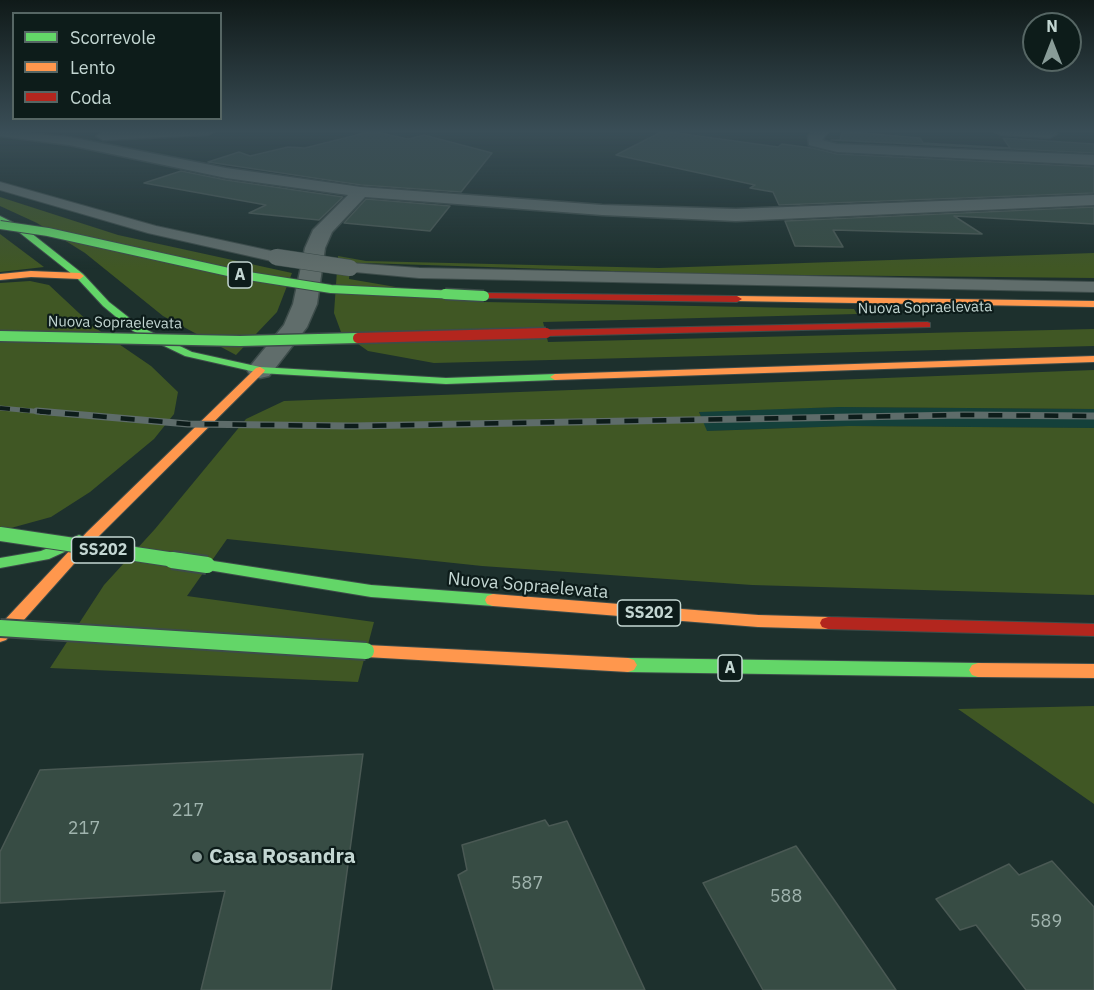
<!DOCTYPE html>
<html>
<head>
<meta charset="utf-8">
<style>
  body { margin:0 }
  #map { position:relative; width:1094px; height:990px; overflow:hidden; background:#1d302d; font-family:"IBM Plex Sans",sans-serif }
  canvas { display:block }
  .legend { position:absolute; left:12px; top:12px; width:210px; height:108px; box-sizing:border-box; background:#0d1c1a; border:2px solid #566664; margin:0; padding:8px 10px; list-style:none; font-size:18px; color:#c3d6d2 }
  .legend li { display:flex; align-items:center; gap:12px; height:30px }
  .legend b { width:30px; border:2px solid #566664 }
  .north { position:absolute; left:1022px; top:12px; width:60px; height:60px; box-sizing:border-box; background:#0d1c1a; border:2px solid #566664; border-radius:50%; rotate:0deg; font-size:16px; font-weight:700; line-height:24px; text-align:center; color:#c3d6d2 }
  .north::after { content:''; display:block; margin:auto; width:21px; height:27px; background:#899c98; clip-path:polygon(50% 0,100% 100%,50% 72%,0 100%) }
</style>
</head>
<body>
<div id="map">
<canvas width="1094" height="990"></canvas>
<ul class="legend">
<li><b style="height:8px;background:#63d668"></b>Scorrevole</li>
<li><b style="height:8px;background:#ff974d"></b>Lento</li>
<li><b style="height:8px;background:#b3261e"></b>Coda</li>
</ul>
<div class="north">N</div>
</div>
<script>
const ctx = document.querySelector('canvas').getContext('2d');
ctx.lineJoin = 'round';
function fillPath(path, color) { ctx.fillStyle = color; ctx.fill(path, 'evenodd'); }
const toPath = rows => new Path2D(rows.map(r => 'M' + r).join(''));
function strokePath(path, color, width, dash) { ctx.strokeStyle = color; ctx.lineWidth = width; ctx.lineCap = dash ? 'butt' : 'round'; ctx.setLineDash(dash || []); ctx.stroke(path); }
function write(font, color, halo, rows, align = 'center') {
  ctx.font = font + ' "IBM Plex Sans",sans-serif'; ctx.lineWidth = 4.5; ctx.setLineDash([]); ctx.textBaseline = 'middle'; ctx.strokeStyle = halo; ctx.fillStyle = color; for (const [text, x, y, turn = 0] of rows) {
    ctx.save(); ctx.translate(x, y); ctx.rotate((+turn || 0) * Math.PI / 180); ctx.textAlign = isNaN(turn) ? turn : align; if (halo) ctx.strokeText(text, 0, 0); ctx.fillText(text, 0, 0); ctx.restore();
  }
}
const built = toPath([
  [839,407,1094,409,1094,428,849,426,706,431,699,411]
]);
const green = toPath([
  [0,197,118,235,292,273,277,312,236,355,163,316,85,253,37,223,0,206],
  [0,234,44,267,0,272],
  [1094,253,1094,278,704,274,364,263,350,268,349,279,484,302,854,309,857,314,543,322,548,342,1094,329,1094,346,434,363,368,351,341,332,334,313,338,256,366,261,659,268],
  [30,281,49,285,94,327,151,366,178,392,174,414,154,439,90,492,51,517,0,531,0,283],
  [1094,370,1094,409,839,407,699,412,707,431,849,426,1094,428,1094,595,752,585,482,566,227,539,187,596,374,622,358,682,50,668,104,585,155,529,246,419,284,401],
  [1094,706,1094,804,958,709]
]);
const building = toPath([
  [372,131,408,139,424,135,492,153,461,192,361,185,208,162,239,152,250,156,288,147,305,148,372,131],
  [663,131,778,147,782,144,812,148,837,154,1094,167,1094,193,779,205,773,192,750,188,755,185,616,155,663,131],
  [842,131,920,138,923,143,1010,148,1003,138,1094,144,1094,153,831,140,840,140,842,131],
  [181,171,226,180,343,197,319,220,249,213,266,205,144,183,181,171],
  [366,199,450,206,430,231,344,223,366,199],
  [1094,207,1094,224,954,216,982,234,833,230,843,247,795,246,785,221,1094,207],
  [363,754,331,990,201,990,225,891,0,903,0,852,40,770,363,754],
  [545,820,549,826,567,821,645,990,494,990,458,875,467,870,462,845,545,820],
  [796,846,837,904,896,990,763,990,703,883,796,846],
  [1052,861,1094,907,1094,990,1026,990,976,925,960,930,936,899,1009,864,1019,875,1052,861]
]);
const lane = toPath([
  [0,182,156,226,276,252,284,257,276,262,148,233,0,190,0,182],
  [350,263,419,268,1094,282,1094,292,419,278,344,271,342,268,350,263]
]);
const street = toPath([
  [0,131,69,137,226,168,361,187,602,205,736,209,1094,195,1094,205,736,221,602,215,365,197,332,232,325,248,317,304,307,327,269,376,260,378,251,376,247,370,284,325,293,304,305,248,313,230,348,195,226,178,69,145,0,136,0,131],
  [126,131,215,131,208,135,103,140,96,136,103,132,126,131],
  [813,131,829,131,822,140,837,144,1094,155,1094,165,837,152,809,145,808,136,813,131],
  [994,131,1054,131,1057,134,1050,138,1001,135,994,131]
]);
const fast = toPath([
  [0,216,26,229,83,274,109,302,141,327,192,352,260,367,446,378,555,374,560,377,555,380,446,384,260,373,185,356,133,331,103,306,77,278,20,233,0,221,0,216],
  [79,535,84,537,86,540,84,543,49,559,0,568,0,558,41,551,79,535],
  [207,560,371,585,493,594,499,596,501,600,499,604,493,606,371,597,202,569,200,565,202,561,207,560],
  [628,658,978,663,984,665,987,670,984,675,978,677,628,672,622,670,619,665,622,660,628,658]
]);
const slow = toPath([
  [31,271,80,273,84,276,80,279,31,277,0,280,0,274,31,271],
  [737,296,1094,301,1094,307,734,301,732,299,737,296],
  [1094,356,1094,362,555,380,550,377,555,374,1094,356],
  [260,367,265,370,264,372,97,538,6,640,0,642,0,625,87,532,256,368,260,367],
  [493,594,758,615,828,617,834,619,836,623,834,627,828,629,758,627,493,606,487,604,485,600,487,596,493,594],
  [366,645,628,658,634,660,637,665,634,670,628,672,366,657,360,656,358,651,360,646,366,645],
  [978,663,1094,664,1094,678,978,677,972,675,969,670,972,665,978,663]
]);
const jam = toPath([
  [484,293,737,296,742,299,737,302,481,298,479,296,484,293],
  [927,322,930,323,930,327,546,336,541,333,546,330,927,322],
  [828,617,1094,624,1094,636,828,629,822,627,820,623,822,619,828,617]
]);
const railFar1 = toPath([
  [0,408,54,413]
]);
const rail = toPath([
  [37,411,188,424,352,426,964,415,1094,416]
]);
const laneBridge = toPath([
  [276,257,350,268]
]);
const fastBridgeFar3 = toPath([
  [0,225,48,232,242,275,331,289,478,296]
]);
const fastBridgeFar2 = toPath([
  [445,294,484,296],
  [0,336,240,341,358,338]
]);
const fastBridgeFar1 = toPath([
  [0,534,182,561]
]);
const fastBridge = toPath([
  [172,560,207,565],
  [0,628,366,651]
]);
const jamBridge = toPath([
  [358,338,546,333]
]);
const markers = [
  [197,857,6,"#899c98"]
];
const farStreetnames = [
  ["Nuova Sopraelevata",925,308,-1],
  ["Nuova Sopraelevata",115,323,1]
];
const shields = [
  [240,275,24],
  [103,550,63],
  [649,613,63],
  [730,668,24]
];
const shieldNames = [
  ["A",240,275],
  ["SS202",103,550],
  ["SS202",649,613],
  ["A",730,668]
];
const streetNames = [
  ["Nuova Sopraelevata",528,586,5]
];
const nearNumbernames = [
  ["217",188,811],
  ["217",84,829],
  ["587",527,884],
  ["588",786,897],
  ["589",1046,922]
];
const nearPoinames = [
  ["Casa Rosandra",209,857]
];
fillPath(built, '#14403a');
fillPath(green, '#405724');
fillPath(building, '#374c44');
strokePath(building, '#4a5954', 1.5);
strokePath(lane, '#3d4c4a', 2);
strokePath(street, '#3d4c4a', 3);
strokePath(fast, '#3d4c4a', 2);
strokePath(slow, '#3d4c4a', 2);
strokePath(jam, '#3d4c4a', 2);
fillPath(lane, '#606d6b');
fillPath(street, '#606d6b');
fillPath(fast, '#63d668');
fillPath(slow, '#ff974d');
fillPath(jam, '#b3261e');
strokePath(railFar1, '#5e6c6a', 5);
strokePath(rail, '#5e6c6a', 7);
strokePath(railFar1, '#0d1c1a', 4, [10]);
strokePath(rail, '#0d1c1a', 4.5, [14]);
strokePath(laneBridge, '#3d4c4a', 17, []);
strokePath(fastBridgeFar3, '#3d4c4a', 10, []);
strokePath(fastBridgeFar2, '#3d4c4a', 13, []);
strokePath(fastBridgeFar1, '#3d4c4a', 16, []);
strokePath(fastBridge, '#3d4c4a', 20, []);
strokePath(jamBridge, '#3d4c4a', 13, []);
strokePath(laneBridge, '#606d6b', 16);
strokePath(fastBridgeFar3, '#63d668', 8);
strokePath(fastBridgeFar2, '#63d668', 10);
strokePath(fastBridgeFar1, '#63d668', 14);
strokePath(fastBridge, '#63d668', 16);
strokePath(jamBridge, '#b3261e', 10);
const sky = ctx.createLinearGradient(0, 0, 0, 269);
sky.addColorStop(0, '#101a19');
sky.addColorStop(0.49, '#3a4e57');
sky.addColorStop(1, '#3a4e5700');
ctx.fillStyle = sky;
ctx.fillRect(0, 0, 1094, 269);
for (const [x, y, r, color] of markers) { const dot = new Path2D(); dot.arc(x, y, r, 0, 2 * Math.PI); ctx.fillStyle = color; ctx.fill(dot); strokePath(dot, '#0d1c1a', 2); }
write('15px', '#c3d6d2', '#0d1c1a', farStreetnames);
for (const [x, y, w] of shields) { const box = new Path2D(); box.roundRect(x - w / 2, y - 13, w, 26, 4.5); ctx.fillStyle = '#0d1c1a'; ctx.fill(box); strokePath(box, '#c3d6d2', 1.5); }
write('bold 16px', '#c3d6d2', null, shieldNames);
write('18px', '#c3d6d2', '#0d1c1a', streetNames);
write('18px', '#a0b4ae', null, nearNumbernames);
write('bold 21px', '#c3d6d2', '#0d1c1a', nearPoinames, 'left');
</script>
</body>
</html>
